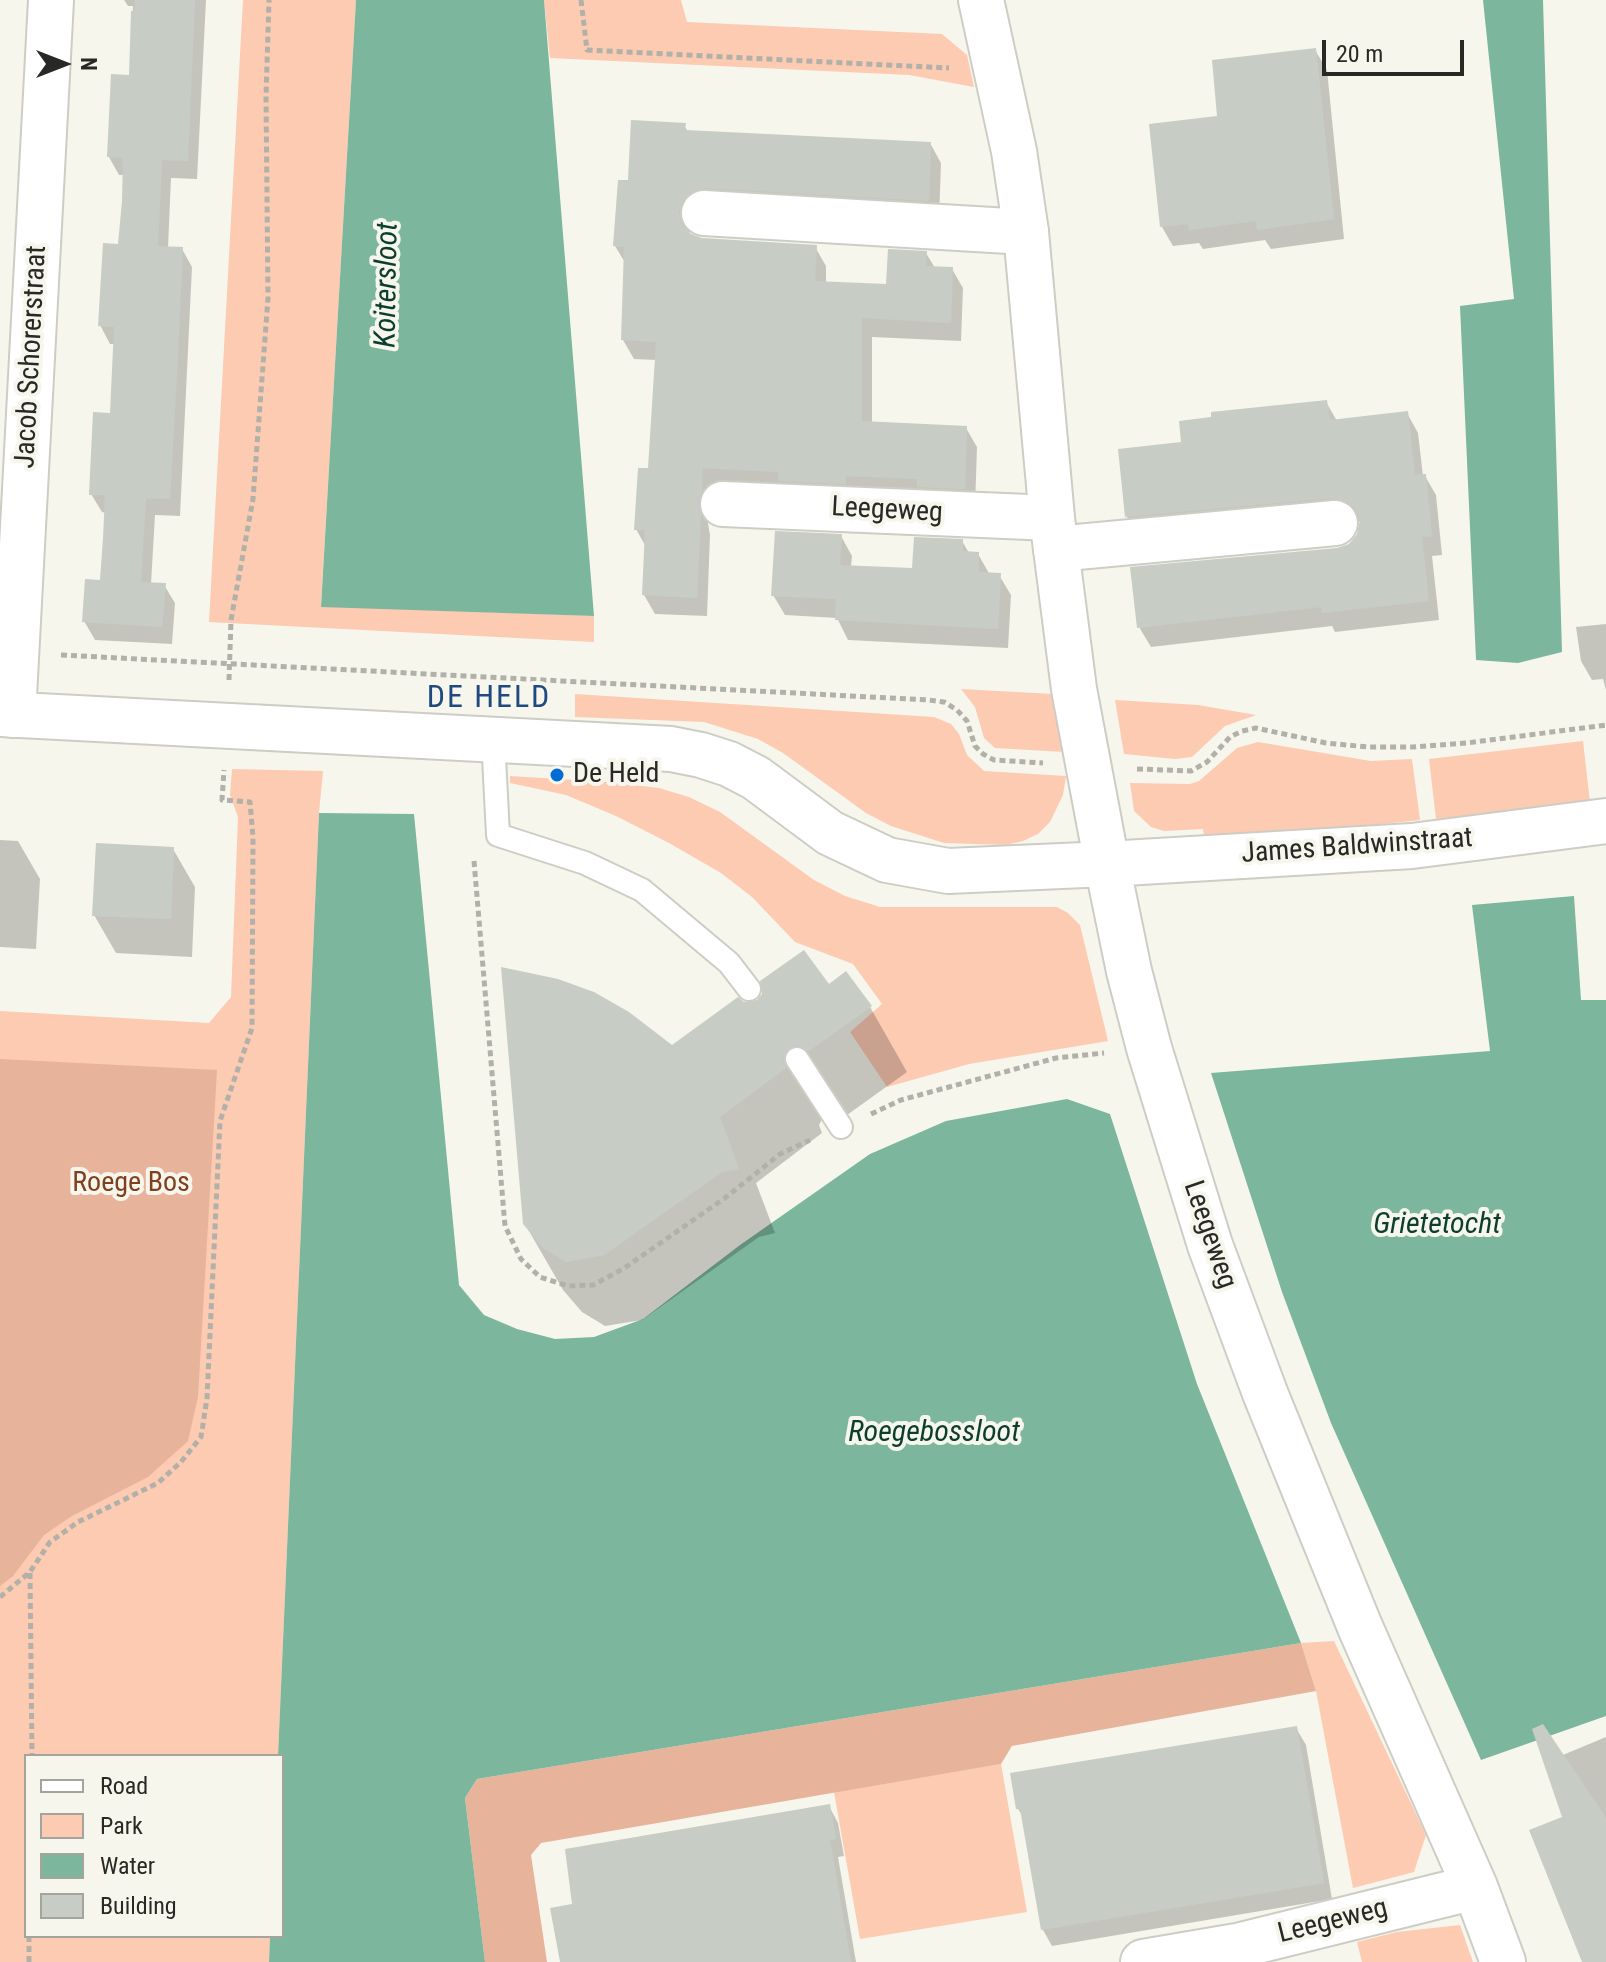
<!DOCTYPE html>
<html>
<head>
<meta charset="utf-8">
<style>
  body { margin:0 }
  #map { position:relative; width:1606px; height:1962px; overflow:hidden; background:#f6f6ed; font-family:"Roboto Condensed",sans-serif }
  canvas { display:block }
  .legend { position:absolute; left:24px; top:1754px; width:260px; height:184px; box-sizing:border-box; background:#f6f6ed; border:2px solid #a4a49d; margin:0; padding:10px 14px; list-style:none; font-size:24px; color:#282825 }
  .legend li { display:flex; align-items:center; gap:16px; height:40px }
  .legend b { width:40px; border:2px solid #a4a49d }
  .north { position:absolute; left:24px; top:24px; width:80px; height:80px; -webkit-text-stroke:6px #f6f6ed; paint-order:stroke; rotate:90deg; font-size:22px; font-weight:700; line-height:32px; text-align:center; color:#282825 }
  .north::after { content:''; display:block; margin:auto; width:28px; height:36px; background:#282825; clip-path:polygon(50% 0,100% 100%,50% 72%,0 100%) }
  .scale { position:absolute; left:1322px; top:40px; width:142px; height:36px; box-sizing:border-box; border:4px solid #282825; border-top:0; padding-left:10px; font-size:24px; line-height:28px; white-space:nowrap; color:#282825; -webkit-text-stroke:6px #f6f6ed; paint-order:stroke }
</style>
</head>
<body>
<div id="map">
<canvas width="1606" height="1962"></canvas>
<ul class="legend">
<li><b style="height:10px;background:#fff"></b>Road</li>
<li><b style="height:22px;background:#fdcab2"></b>Park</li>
<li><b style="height:22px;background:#7cb69d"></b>Water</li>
<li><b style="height:22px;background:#c7ccc5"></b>Building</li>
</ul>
<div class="north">N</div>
<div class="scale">20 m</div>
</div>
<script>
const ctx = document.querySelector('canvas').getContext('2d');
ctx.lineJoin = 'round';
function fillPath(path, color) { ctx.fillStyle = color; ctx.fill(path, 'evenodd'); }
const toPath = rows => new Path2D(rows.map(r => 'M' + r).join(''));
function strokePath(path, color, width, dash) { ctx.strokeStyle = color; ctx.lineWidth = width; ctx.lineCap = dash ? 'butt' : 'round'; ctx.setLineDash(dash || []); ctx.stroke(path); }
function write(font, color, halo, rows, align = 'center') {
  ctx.font = font + ' "Roboto Condensed",sans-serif'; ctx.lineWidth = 8; ctx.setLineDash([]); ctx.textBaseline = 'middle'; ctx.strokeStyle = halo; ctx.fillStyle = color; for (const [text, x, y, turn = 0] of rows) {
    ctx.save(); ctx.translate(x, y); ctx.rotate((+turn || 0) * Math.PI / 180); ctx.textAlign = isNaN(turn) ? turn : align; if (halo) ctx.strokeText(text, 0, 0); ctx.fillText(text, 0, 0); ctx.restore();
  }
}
const green = toPath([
  [243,0,356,0,321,606,594,616,594,642,209,622],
  [544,0,681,0,687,22,942,34,967,55,974,87,909,75,550,58],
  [961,689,1053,694,1065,752,995,748,984,738,975,707],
  [575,694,934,717,951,724,959,734,967,755,984,771,1066,776,1063,795,1050,822,1038,834,1023,841,1006,845,944,843,891,826,866,813,783,753,758,739,704,722,575,717],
  [1115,700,1198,705,1256,715,1225,726,1192,757,1175,759,1124,754],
  [1583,741,1590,802,1436,819,1429,759],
  [1258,742,1371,761,1412,759,1420,820,1205,843,1203,829,1164,831,1151,827,1134,811,1130,783,1190,784,1199,781,1237,748],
  [232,769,323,771,319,813,278,1756,26,1756,26,1936,270,1936,269,1962,0,1962,0,1011,209,1023,231,997,238,817,230,795],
  [510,776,609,782,659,788,689,797,720,812,814,880,845,896,880,907,1057,907,1068,913,1080,925,1108,1041,969,1064,887,1087,850,1032,882,1004,853,964,795,942,752,897,721,873,669,843,616,816,566,795,510,783],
  [1334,1641,1426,1835,1414,1872,1353,1888,1316,1691,1301,1643],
  [1001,1764,1027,1912,860,1939,834,1792],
  [1460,1925,1473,1962,1362,1962,1357,1942,1397,1932]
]);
const forest = toPath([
  [0,1059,217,1070,198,1397,188,1441,148,1477,72,1516,44,1535,13,1576,0,1586],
  [1301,1643,1316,1691,1012,1746,1001,1764,541,1843,531,1855,547,1962,485,1962,465,1798,477,1779]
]);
const water = toPath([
  [356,0,544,0,594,616,321,607],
  [1483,0,1543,0,1562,652,1518,663,1476,660,1460,306,1514,299],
  [319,813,414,814,459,1285,484,1315,517,1329,555,1339,594,1337,643,1319,740,1245,870,1154,946,1121,1067,1099,1110,1114,1197,1384,1301,1643,477,1779,465,1798,485,1962,269,1962,270,1936,282,1936,282,1756,278,1756],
  [1574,896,1581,1000,1606,1000,1606,1716,1481,1760,1331,1423,1282,1292,1211,1073,1490,1051,1472,905]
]);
const shadow = toPath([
  [124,0,206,0,197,179,171,178,168,248,182,249,192,267,180,516,155,515,151,584,164,585,175,603,172,644,95,640,84,621,102,582,106,513,102,512,91,494,112,415,115,344,110,344,100,325,120,246,124,175,119,175,109,157,130,77,133,6,128,6],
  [1315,50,1327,70,1344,239,1271,249,1265,240,1203,249,1199,243,1173,246,1162,227,1220,118],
  [684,125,688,132,930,143,941,163,939,220,694,218,689,233,690,236,701,240,815,247,826,266,826,283,887,286,926,253,935,268,952,269,963,288,961,341,872,337,872,423,966,428,977,447,975,508,712,511,708,523,710,535,707,616,655,614,644,595,646,547,636,529,650,470,656,360,634,359,623,340,626,264,615,246,630,182],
  [1326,402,1337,421,1407,413,1418,433,1423,476,1425,476,1436,495,1442,555,1432,556,1439,620,1335,632,1332,626,1151,647,1139,627,1350,545,1359,535,1361,522,1345,517,1138,536,1127,517,1184,444],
  [841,536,852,556,851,567,914,570,962,541,969,553,978,554,990,575,999,575,1011,595,1008,648,848,640,837,618,785,615,773,595],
  [1606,624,1606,690,1603,679,1592,680,1581,661,1576,627],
  [0,840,18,841,40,879,36,949,0,947],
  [173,849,195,887,192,957,116,953,94,915],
  [828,986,870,1007,907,1072,847,1115,836,1109,826,1112,819,1125,822,1133,756,1183,775,1233,759,1237,642,1320,605,1326,582,1312,563,1290,525,1224,672,1048,744,1004],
  [1296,1728,1306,1745,1332,1899,1052,1946,1043,1930,1024,1818,1018,1809],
  [1606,1737,1606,1962,1583,1962,1564,1818,1546,1762],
  [829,1806,838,1823,844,1856,838,1857,856,1962,562,1962]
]);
const building = toPath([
  [135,0,195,0,188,161,162,160,158,246,183,247,177,373,170,499,146,498,141,582,166,583,162,627,82,622,85,579,100,580,103,538,105,495,89,495,93,412,110,413,114,327,98,326,103,243,118,244,122,201,123,158,107,157,111,74,129,75,131,11,134,11],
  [1316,48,1334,219,1257,230,1256,221,1189,230,1188,224,1160,227,1149,124,1217,116,1212,60],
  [631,120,686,123,685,130,931,142,929,201,705,188,692,191,684,199,679,212,682,225,691,234,702,238,817,245,815,281,886,284,888,249,927,251,926,266,953,267,951,323,862,318,862,421,967,426,965,489,917,487,917,479,846,476,846,484,778,481,778,472,703,468,702,491,698,502,701,515,697,598,642,595,645,530,634,530,638,468,648,468,656,342,621,340,624,247,613,246,618,180,628,180],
  [1327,400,1330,420,1408,411,1415,475,1426,474,1432,536,1422,537,1429,601,1322,613,1321,607,1137,628,1130,567,1337,548,1349,544,1357,534,1360,520,1356,509,1346,501,1333,498,1125,517,1118,449,1181,442,1179,421,1211,417,1211,412],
  [775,531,842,534,840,565,912,568,914,537,963,539,963,551,979,552,979,572,1001,573,998,629,835,620,836,599,771,596],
  [96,843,174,847,171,919,92,916],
  [804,950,829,984,846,971,872,1006,809,1051,797,1045,789,1048,783,1059,786,1068,720,1117,739,1169,722,1172,604,1255,566,1262,543,1248,523,1224,501,967,558,979,594,992,629,1012,672,1045,738,997,744,1002,757,1000,762,994,760,981],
  [1543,1724,1606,1818,1606,1962,1582,1962,1529,1830,1562,1817,1532,1729],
  [1297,1726,1324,1883,1041,1930,1020,1809,1016,1809,1010,1773],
  [830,1804,836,1839,830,1840,851,1962,560,1962,550,1908,572,1904,565,1849]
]);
const path = toPath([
  [581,0,587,50,949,68],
  [61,655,929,700,944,702,957,710,967,721,975,746,983,754,994,760,1043,763],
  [229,680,231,620,253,499,268,298,266,96,269,0],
  [1137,769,1191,771,1207,762,1230,737,1242,731,1256,728,1326,743,1368,747,1412,747,1467,743,1606,725],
  [474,861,505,1226,521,1259,540,1277,568,1286,593,1285,623,1269,725,1198,780,1154,810,1140],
  [871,1114,901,1100,1056,1058,1104,1053],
  [30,1573,32,1756],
  [0,1597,30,1572,50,1542,78,1522,158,1483,181,1462,201,1437,207,1398,220,1121,252,1028,253,837,250,802,222,800,224,770],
  [29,1962,29,1936]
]);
const lane = toPath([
  [493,738,498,835,585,863,642,890,729,963,749,989],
  [797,1059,841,1127]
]);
const street = toPath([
  [704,213,1026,232],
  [723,504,1052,518],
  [1056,549,1335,523],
  [13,715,51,0],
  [1143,1962,1237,1946,1475,1887],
  [1503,1962,1475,1887,1360,1627,1265,1393,1210,1245,1149,1048,1129,971,1107,864,1412,846,1606,821]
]);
const secondary = toPath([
  [0,714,671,749,701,755,729,764,756,778,830,833,887,860,948,871,1107,864,1074,689,1052,518,1026,232,1014,151,981,0]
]);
const markers = [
  [557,775,8,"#006cd4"]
];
const streetNames = [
  ["Jacob Schorerstraat",32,357,-87],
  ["Leegeweg",887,511,3],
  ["James Baldwinstraat",1357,847,-4],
  ["Leegeweg",1209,1235,71],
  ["Leegeweg",1333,1922,-14]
];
const poiNames = [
  ["De Held",573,775]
];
const parkNames = [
  ["Roege Bos",131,1184]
];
const waterNames = [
  ["Koitersloot",388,285,-89],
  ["Grietetocht",1437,1225],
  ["Roegebossloot",934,1433]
];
const quarterNames = [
  ["DE HELD",489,699]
];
fillPath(green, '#fdcab2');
fillPath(forest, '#e8b39b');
fillPath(water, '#7cb69d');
fillPath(shadow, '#0003');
fillPath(building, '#c7ccc5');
strokePath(lane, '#cdcdc5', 26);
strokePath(street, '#cdcdc5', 48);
strokePath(secondary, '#cdcdc5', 48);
strokePath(path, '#b1b1aa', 5, [6, 4]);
strokePath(lane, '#fff', 22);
strokePath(street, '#fff', 44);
strokePath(secondary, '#fff', 44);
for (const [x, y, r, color] of markers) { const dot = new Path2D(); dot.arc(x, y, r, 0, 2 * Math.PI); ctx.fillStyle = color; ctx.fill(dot); strokePath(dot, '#f6f6ed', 3); }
write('28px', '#282825', '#f6f6ed', streetNames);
write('28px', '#282825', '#f6f6ed', poiNames, 'left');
write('28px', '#803f1d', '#f6f6ed', parkNames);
write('italic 30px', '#0c3e2d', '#f6f6ed', waterNames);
ctx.letterSpacing = '2px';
write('32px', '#204a7f', '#f6f6ed', quarterNames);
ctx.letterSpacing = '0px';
</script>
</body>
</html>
